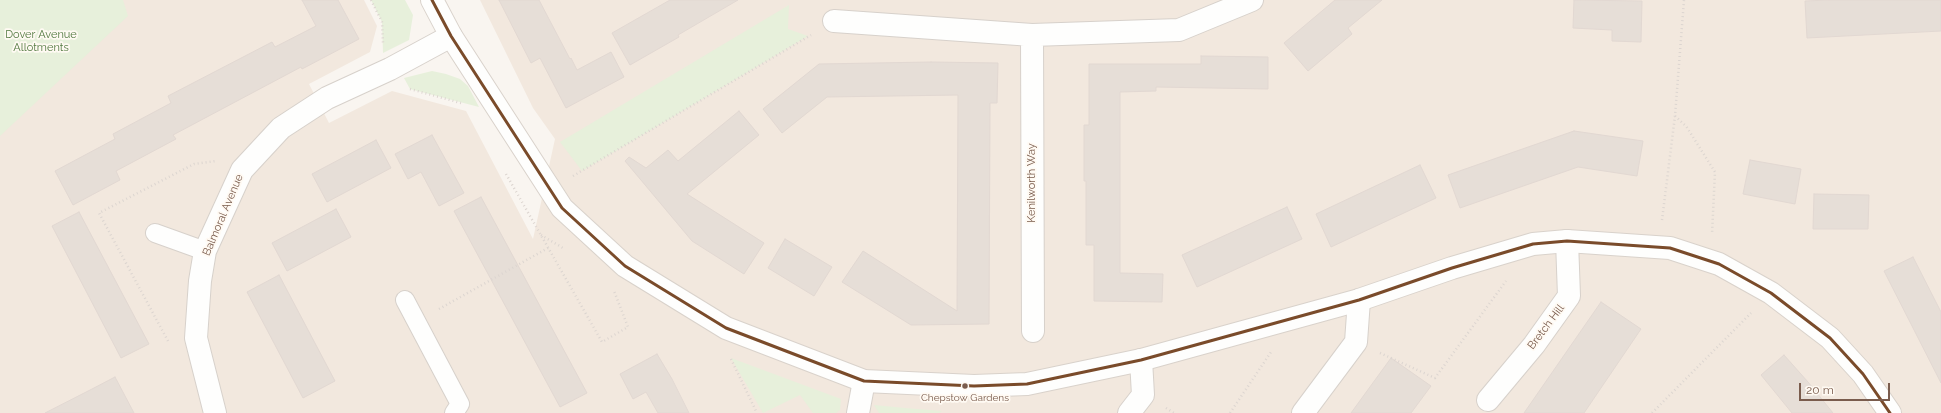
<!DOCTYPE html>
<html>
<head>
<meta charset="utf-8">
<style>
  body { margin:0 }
  #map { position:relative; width:1941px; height:413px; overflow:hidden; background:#f9f5f0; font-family:Raleway,sans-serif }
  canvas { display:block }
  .scale { position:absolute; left:1799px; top:383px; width:91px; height:18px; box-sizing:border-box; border:2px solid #7a5c4d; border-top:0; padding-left:5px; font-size:12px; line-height:14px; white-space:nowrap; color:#7a5c4d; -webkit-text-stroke:3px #fffaf3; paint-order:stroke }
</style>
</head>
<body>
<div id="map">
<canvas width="1941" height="413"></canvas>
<div class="scale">20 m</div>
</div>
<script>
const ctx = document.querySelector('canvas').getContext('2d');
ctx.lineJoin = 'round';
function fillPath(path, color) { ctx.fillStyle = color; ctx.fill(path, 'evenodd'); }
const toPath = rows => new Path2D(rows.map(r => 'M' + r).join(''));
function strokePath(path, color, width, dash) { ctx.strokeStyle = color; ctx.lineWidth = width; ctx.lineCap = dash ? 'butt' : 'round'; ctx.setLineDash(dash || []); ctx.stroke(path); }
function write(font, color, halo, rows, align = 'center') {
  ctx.font = font + ' Raleway,sans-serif'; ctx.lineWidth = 3.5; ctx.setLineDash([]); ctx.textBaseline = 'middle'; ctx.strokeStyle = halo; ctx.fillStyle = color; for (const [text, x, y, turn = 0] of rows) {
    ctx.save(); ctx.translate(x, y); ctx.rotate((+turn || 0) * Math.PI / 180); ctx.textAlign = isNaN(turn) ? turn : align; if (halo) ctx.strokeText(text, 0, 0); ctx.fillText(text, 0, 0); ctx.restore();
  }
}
const residential = toPath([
  [0,0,364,0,377,26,370,52,309,84,329,123,392,91,466,111,533,239,555,139,533,108,480,0,1941,0,1941,413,0,413]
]);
const green = toPath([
  [0,0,123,0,128,16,0,136],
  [371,0,405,0,413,15,409,40,383,53,382,22],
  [789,5,788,29,808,36,582,171,560,142],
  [432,71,446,74,460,79,468,86,479,107,410,89,404,78],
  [731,358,841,399,840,410,836,413,813,413,800,395,763,413],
  [874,405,905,408,942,411,939,413,879,413]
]);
const building = toPath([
  [302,0,338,0,359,39,302,69,301,67,173,135,176,139,116,171,120,180,73,205,55,171,115,139,113,134,171,103,168,96,272,42,275,47,316,26,302,0],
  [499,0,539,0,570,59,571,58,577,70,611,52,624,77,566,108,540,58,531,63,499,0],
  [670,0,738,0,678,35,679,37,630,65,612,33,670,0],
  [1335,0,1382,0,1348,28,1352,34,1308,71,1284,43,1335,0],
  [1574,0,1642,1,1641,42,1612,41,1612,30,1573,28,1574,0],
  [1829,0,1941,0,1941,31,1807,38,1805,1,1829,0],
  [1201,56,1268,57,1268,89,1156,87,1156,91,1120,92,1120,273,1163,274,1162,302,1094,301,1094,245,1086,245,1086,181,1084,181,1084,125,1089,125,1089,64,1201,64,1201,56],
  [931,62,998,63,997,103,990,103,989,324,911,325,842,282,863,251,957,311,958,95,827,97,782,133,763,109,819,64,931,62],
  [739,111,759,135,687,194,764,243,744,274,692,241,625,161,629,157,646,168,668,150,678,161,739,111],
  [1574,131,1643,141,1637,176,1578,167,1460,208,1448,175,1574,131],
  [432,135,464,193,439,206,421,172,408,179,395,154,432,135],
  [376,140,391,168,327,202,312,174,376,140],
  [1750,160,1801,169,1795,204,1743,194,1750,160],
  [1420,165,1436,198,1331,247,1316,214,1420,165],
  [1814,194,1869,195,1868,229,1813,229,1814,194],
  [481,197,587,393,560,407,454,211,481,197],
  [1287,207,1302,239,1197,287,1182,255,1287,207],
  [336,209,351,237,287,271,272,243,336,209],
  [79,212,149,344,121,358,52,226,79,212],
  [785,239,832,267,814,296,768,268,785,239],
  [1913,257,1941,312,1941,383,1884,271,1913,257],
  [279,275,335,381,303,398,247,292,279,275],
  [1601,302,1641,329,1584,413,1524,413,1601,302],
  [657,354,672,379,689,413,658,413,646,392,633,399,620,374,657,354],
  [1784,355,1808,382,1833,413,1792,413,1761,375,1784,355],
  [1391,358,1431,386,1411,413,1351,413,1391,358],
  [115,377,134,413,45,413,92,389,115,377]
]);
const path = toPath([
  [371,0,382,22,383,43],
  [410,89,461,103],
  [1675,116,1686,126,1715,172,1712,234],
  [506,174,602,342,628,327,614,291],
  [573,176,811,35],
  [1662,220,1675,116,1684,0],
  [541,235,563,248],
  [439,309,548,248],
  [168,341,99,213,194,164,216,161],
  [1380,353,1435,378,1506,281],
  [731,359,757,413],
  [1166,408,1174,413],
  [1230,413,1271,352],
  [1652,413,1751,313]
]);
const lane = toPath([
  [155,233,205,251],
  [405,300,460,404,454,413]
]);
const street = toPath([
  [834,21,1032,35,1179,30,1252,0],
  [1032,35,1033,331],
  [1488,400,1534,345,1569,296,1567,241],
  [215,413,196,338,200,281,205,251,242,170,281,128,327,98,390,69,451,36],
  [858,413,864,381],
  [1129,413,1143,395,1141,360],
  [1303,413,1356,342,1359,300]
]);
const secondary = toPath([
  [432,0,451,36,562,208,625,266,726,328,864,381,974,386,1027,384,1141,360,1359,300,1452,268,1533,244,1567,241,1670,248,1719,264,1771,293,1830,338,1863,374,1890,413]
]);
const bus1 = toPath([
  [432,0,451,36,562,208,625,266,726,328,864,381,974,386,1027,384,1141,360,1359,300,1452,268,1533,244,1567,241,1670,248,1719,264,1771,293,1830,338,1863,374,1890,413]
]);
const markers = [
  [965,386,3.5,"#7a5c4d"]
];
const busNames = [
  ["Chepstow Gardens",965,398]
];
const parkNames = [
  ["Dover Avenue",41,35],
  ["Allotments",41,48]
];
const streetNames = [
  ["Kenilworth Way",1032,183,-90],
  ["Balmoral Avenue",223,215,-67],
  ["Bretch Hill",1546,327,-53]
];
fillPath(residential, '#f2e8de');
fillPath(green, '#e7f0db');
fillPath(building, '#e6ded7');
strokePath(building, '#e2d8d2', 1);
strokePath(lane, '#d7d1cb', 20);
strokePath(street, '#d7d1cb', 24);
strokePath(secondary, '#d9d2cb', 24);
strokePath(path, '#dcd5d0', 2.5, [1, 3]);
strokePath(lane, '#fefefd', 18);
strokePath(street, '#fefefd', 22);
strokePath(secondary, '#fefefd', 22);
strokePath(bus1, '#7a4b2a', 3);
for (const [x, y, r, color] of markers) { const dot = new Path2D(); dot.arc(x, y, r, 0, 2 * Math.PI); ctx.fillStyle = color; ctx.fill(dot); strokePath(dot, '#fffaf3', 1.5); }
write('10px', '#7a5c4d', '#fffaf3', busNames);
write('11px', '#537a41', '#fffaf3', parkNames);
write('11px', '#7a5c4d', '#fffaf3', streetNames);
</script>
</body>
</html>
